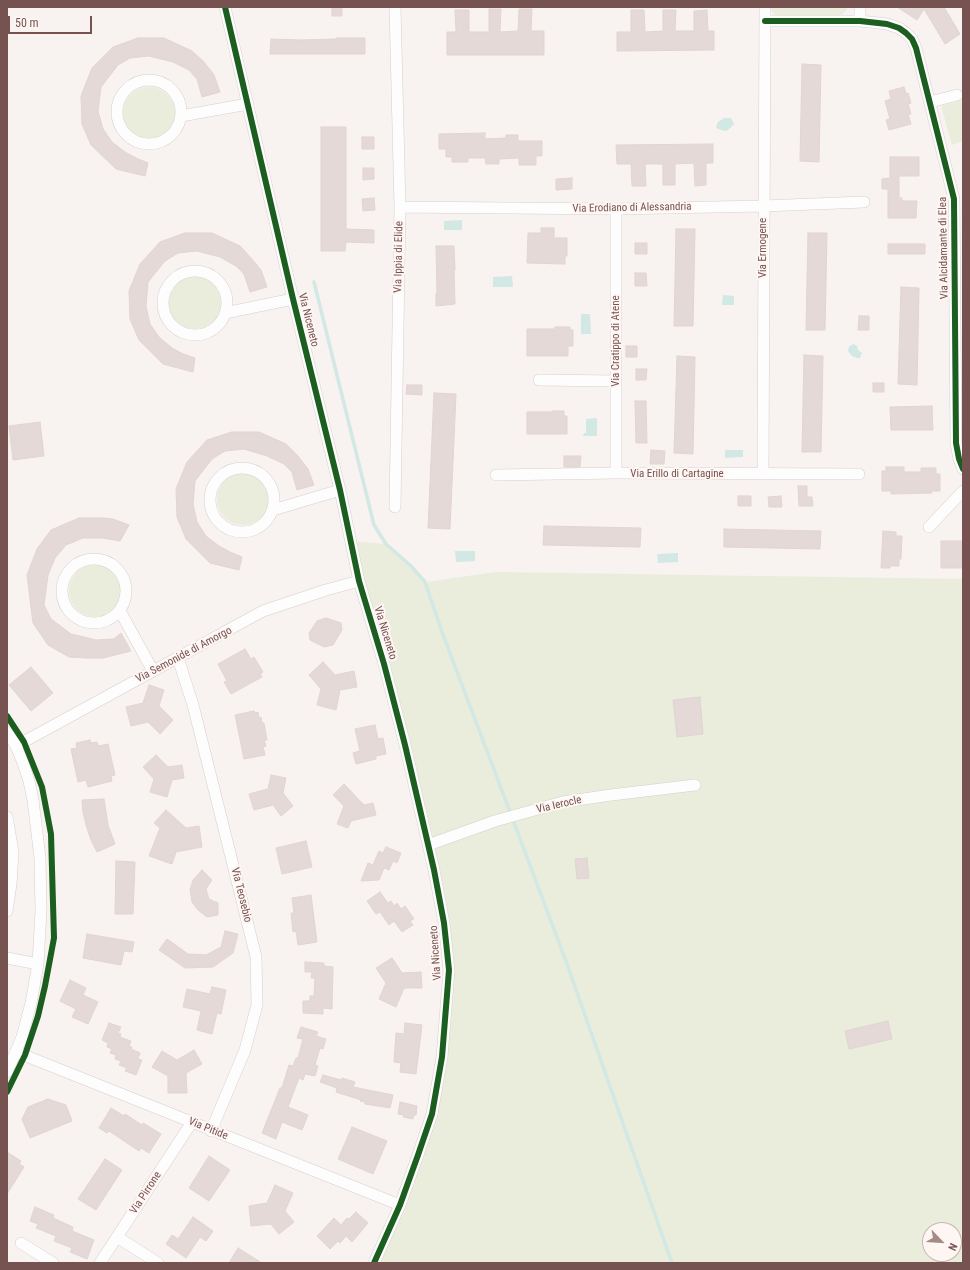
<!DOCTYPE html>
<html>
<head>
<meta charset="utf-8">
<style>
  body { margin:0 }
  #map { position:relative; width:970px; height:1270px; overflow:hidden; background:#f8f2f0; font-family:"Roboto Condensed",sans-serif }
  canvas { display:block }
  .frame { position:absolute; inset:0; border:8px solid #765350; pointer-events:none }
  .north { position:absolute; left:922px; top:1222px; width:40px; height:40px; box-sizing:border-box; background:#fef6f3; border:1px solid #c8b5b2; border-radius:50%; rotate:115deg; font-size:11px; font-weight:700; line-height:16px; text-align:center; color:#765350 }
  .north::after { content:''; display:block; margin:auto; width:14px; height:18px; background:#a48b88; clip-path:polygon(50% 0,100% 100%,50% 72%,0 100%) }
  .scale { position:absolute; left:8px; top:16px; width:84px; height:18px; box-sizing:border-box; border:2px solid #765350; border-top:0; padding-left:5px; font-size:12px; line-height:14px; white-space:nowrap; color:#765350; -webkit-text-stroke:3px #fef6f3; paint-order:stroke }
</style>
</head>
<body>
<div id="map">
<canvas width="970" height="1270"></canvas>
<div class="frame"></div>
<div class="north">N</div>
<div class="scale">50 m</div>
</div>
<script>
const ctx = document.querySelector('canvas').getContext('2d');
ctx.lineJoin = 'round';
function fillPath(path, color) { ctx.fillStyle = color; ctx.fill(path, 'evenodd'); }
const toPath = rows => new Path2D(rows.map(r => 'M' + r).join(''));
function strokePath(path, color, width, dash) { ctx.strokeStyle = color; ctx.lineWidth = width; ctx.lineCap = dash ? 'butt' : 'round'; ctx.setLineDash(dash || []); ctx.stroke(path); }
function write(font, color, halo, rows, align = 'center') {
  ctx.font = font + ' "Roboto Condensed",sans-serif'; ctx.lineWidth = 4; ctx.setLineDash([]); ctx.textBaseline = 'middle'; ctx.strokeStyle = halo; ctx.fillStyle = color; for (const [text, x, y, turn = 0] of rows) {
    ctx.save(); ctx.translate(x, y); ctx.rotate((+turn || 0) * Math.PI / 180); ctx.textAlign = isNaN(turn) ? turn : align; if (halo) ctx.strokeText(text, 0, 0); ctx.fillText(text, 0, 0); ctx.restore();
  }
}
const green = toPath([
  [771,7,847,7,847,10,839,17,776,16,772,12],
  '123 113a26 26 0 1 1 52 0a26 26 0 1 1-52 0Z',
  [963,100,963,141,952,145,941,106],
  '169 303a26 26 0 1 1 52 0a26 26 0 1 1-52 0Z',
  '217 499a26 26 0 1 1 52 0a26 26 0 1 1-52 0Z',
  [351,541,386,544,411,566,426,582,496,572,963,579,963,1263,374,1263,418,1155,442,1057,444,923],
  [930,1230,954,1230,954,1254,930,1254],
  '69 591a26 26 0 1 1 52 0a26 26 0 1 1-52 0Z'
]);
const water = toPath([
  [724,118,731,118,734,124,728,130,725,131,718,129,716,127,718,122],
  [462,220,462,230,444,230,444,221],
  [512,276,513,287,493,287,493,277],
  [723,295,734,296,734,305,722,305],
  [581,314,590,314,591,334,581,334],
  [853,344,857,346,858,350,862,353,860,358,857,358,852,356,848,351,849,347],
  [597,418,597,436,583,436,584,433,586,433,586,419],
  [725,450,743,450,743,457,725,458],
  [455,551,475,551,475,561,456,562],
  [678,553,678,562,658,563,657,554]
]);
const stream = toPath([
  [314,282,374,525,386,544,411,566,425,582,442,632,510,812],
  [513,820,567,964,672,1263]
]);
const building = toPath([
  [332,7,342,7,342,16,332,16,332,7],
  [897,7,944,7,960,34,945,44,924,9,917,20,897,7],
  [489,9,501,9,500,32,518,31,519,9,532,9,531,31,544,31,544,55,447,55,447,32,456,32,455,10,469,10,469,32,489,32,489,9],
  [631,10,644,10,645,32,663,31,663,10,676,10,675,31,694,31,694,11,707,10,708,31,714,31,714,50,617,51,617,32,631,32,631,10],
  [138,38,164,38,192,51,204,62,214,75,220,92,202,97,197,79,189,70,173,62,149,56,130,58,118,65,101,87,98,111,103,129,112,142,125,152,136,158,148,163,145,176,116,169,91,145,82,124,81,96,92,68,113,47,138,38],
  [337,38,365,38,365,54,270,54,271,39,301,40,337,39,337,38],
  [802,64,821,65,819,162,800,161,802,64],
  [904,87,906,94,908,93,911,103,908,104,911,114,908,114,911,124,889,130,886,120,890,119,885,101,891,99,889,91,904,87],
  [321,127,346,127,346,229,374,230,374,243,346,242,345,251,321,251,321,127],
  [485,133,485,139,506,138,506,135,518,135,518,141,542,141,542,156,536,156,536,165,519,165,519,158,499,159,499,164,486,164,485,158,468,158,468,162,452,162,452,157,446,157,446,149,439,149,439,134,485,133],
  [362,137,374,137,374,149,362,149,362,137],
  [713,144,713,163,706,163,706,185,695,186,694,163,675,164,675,185,663,185,663,164,645,164,646,186,632,186,631,164,617,164,616,145,713,144],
  [890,157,919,157,919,176,899,176,899,198,902,198,902,201,917,201,916,218,888,218,888,189,882,189,882,179,890,178,890,157],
  [363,168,374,168,374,179,363,180,363,168],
  [572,178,572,189,556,190,556,179,572,178],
  [374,198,375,210,363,211,362,199,374,198],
  [541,228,554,228,554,238,567,238,567,256,565,256,565,264,527,263,528,233,541,233,541,228],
  [676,229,695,229,693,326,674,326,676,229],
  [185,233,212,233,240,246,251,258,261,270,267,287,250,292,244,274,236,266,220,257,197,251,178,253,165,261,148,282,146,306,150,324,159,337,172,348,183,354,195,358,193,372,163,364,139,340,130,319,129,291,140,264,160,242,185,233],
  [808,233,827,233,825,330,806,330,808,233],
  [635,243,647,243,647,254,635,254,635,243],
  [888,244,925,244,925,254,888,254,888,244],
  [436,246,454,246,455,270,454,270,455,304,436,306,436,293,437,293,436,246],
  [635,273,646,273,647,286,635,286,635,273],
  [901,287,919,288,917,385,898,384,901,287],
  [859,316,869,316,869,330,858,330,859,316],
  [555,327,570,327,570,330,573,330,573,346,568,346,568,356,527,356,527,329,555,329,555,327],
  [626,346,637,346,637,357,626,357,626,346],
  [804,355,823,356,821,452,802,452,804,355],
  [677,356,695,357,693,454,674,453,677,356],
  [636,369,647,369,646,380,636,380,636,369],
  [873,383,884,383,884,392,873,392,873,383],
  [407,385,422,385,422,395,406,394,407,385],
  [434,393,456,394,450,529,428,528,434,393],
  [635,401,646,401,647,443,636,443,635,401],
  [932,406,933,430,891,430,890,407,932,406],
  [553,411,564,411,564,416,567,416,567,434,527,434,527,412,553,412,553,411],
  [40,422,44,456,13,460,9,426,40,422],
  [232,432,259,432,286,444,298,456,308,469,314,485,297,490,292,472,284,464,267,456,244,449,225,451,212,459,195,481,193,504,197,522,206,536,219,546,230,552,242,557,239,570,210,563,186,539,177,517,176,489,187,462,207,440,232,432],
  [651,450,665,451,664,464,650,464,651,450],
  [564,456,581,456,580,467,564,467,564,456],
  [886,467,904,467,904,472,921,472,921,468,936,468,936,474,940,474,940,491,931,491,932,493,891,494,891,491,882,491,882,471,886,471,886,467],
  [798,486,807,486,807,497,812,497,813,506,799,506,798,486],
  [738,496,751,496,751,506,738,506,738,496],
  [781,496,782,507,769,507,768,497,781,496],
  [79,518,104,518,113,519,129,525,120,541,103,538,83,538,66,545,55,558,48,575,44,605,51,619,71,634,96,640,114,639,121,633,131,651,103,658,86,658,69,657,48,645,33,623,27,575,37,549,51,530,79,518],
  [544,526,641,528,640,547,543,545,544,526],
  [724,529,821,531,820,549,724,547,724,529],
  [883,531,896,532,896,536,902,536,901,559,899,559,899,566,890,566,890,568,881,568,883,531],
  [941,541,963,541,963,568,941,568,941,541],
  [326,618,341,623,342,630,333,645,324,647,310,640,309,633,317,621,326,618],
  [245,649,251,659,254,657,263,672,260,674,262,677,231,694,224,682,227,681,218,664,245,649],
  [323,662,335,675,354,671,357,687,340,690,336,710,317,705,321,689,309,675,323,662],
  [31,667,53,693,31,711,9,685,31,667],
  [149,685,164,690,159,706,173,720,160,734,148,722,131,726,126,707,143,703,149,685],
  [700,697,703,734,677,737,673,700,700,697],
  [254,711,255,713,258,712,259,718,261,717,262,723,264,723,267,740,264,740,266,746,263,747,265,755,244,759,235,715,254,711],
  [375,725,378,739,383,738,386,754,376,756,376,759,356,764,353,753,360,751,355,729,375,725],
  [90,740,91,743,97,742,98,746,108,744,115,775,111,776,112,781,88,787,86,780,78,782,71,749,77,748,76,743,90,740],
  [156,755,168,767,182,765,184,778,172,780,167,797,150,792,154,779,143,767,156,755],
  [271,775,286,778,283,793,293,806,281,816,273,805,254,810,249,794,268,789,271,775],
  [344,784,364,805,373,803,376,815,351,821,348,828,337,824,344,806,333,795,344,784],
  [104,799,108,825,115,844,97,852,91,840,86,825,83,812,82,800,104,799],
  [166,810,186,828,199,826,202,847,176,852,172,864,149,856,160,828,154,823,166,810],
  [306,841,312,867,282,874,276,848,306,841],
  [386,847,401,853,397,863,393,861,389,870,384,868,379,880,361,881,368,863,373,865,379,851,383,853,386,847],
  [587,858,589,878,577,879,575,859,587,858],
  [116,861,135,862,133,914,115,914,116,861],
  [202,870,212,880,206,889,209,899,218,903,218,915,207,917,198,910,192,902,190,890,193,880,202,870],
  [380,892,388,903,391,901,394,906,397,903,401,909,405,906,414,919,410,921,413,925,402,932,394,921,389,925,380,912,376,914,367,901,380,892],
  [311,895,317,942,298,945,296,931,293,932,291,913,294,913,292,898,311,895],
  [225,931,238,934,233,953,213,967,185,968,159,950,167,939,188,954,206,955,221,947,225,931],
  [87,934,134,942,132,952,124,951,121,965,83,958,87,934],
  [392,958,402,973,421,972,422,988,404,988,396,1007,379,999,386,983,376,968,392,958],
  [305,962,324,963,324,966,333,967,332,1009,323,1008,323,1014,303,1013,303,1001,310,1001,310,996,314,996,315,978,311,978,312,972,305,972,305,962],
  [70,980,86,988,83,995,98,1002,88,1024,72,1017,76,1009,60,1001,70,980],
  [212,987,226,990,221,1014,217,1013,212,1034,197,1030,201,1011,183,1007,187,989,210,994,212,987],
  [888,1021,892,1039,849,1049,845,1031,888,1021],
  [109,1023,121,1027,118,1033,121,1034,120,1037,131,1041,129,1046,132,1047,131,1049,140,1053,138,1059,142,1060,136,1075,125,1071,127,1068,119,1065,121,1061,115,1059,116,1055,110,1053,112,1049,107,1047,108,1043,102,1040,109,1023],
  [405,1023,422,1025,416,1074,400,1072,401,1063,394,1062,396,1033,404,1034,405,1023],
  [301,1027,318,1032,316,1036,326,1039,323,1049,320,1048,315,1065,318,1066,315,1076,305,1074,303,1080,299,1078,288,1107,308,1115,302,1130,282,1122,276,1139,262,1133,280,1088,282,1088,289,1065,293,1066,296,1058,298,1058,303,1039,297,1038,301,1027],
  [194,1050,202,1064,186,1073,187,1093,168,1093,168,1076,152,1067,162,1051,177,1060,194,1050],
  [323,1075,341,1080,342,1078,355,1082,353,1087,393,1095,390,1108,365,1104,365,1102,360,1101,361,1100,336,1092,337,1088,320,1082,323,1075],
  [48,1099,66,1105,72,1121,30,1138,22,1119,28,1107,48,1099],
  [400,1102,417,1106,416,1115,414,1115,413,1119,403,1117,404,1115,398,1114,400,1102],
  [111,1108,124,1116,125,1114,142,1125,143,1123,161,1134,149,1153,141,1148,139,1151,109,1131,107,1133,99,1128,111,1108],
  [352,1127,387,1141,373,1174,338,1159,352,1127],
  [7,1152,21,1161,19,1164,24,1167,7,1194,7,1152],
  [209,1156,230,1170,209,1201,189,1188,209,1156],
  [105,1159,122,1170,96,1210,78,1199,105,1159],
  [275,1185,293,1193,285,1211,294,1222,279,1234,271,1224,251,1226,249,1206,267,1203,275,1185],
  [35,1207,54,1215,53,1218,73,1227,72,1231,94,1240,87,1259,70,1252,72,1248,54,1241,56,1236,36,1228,38,1224,30,1221,35,1207],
  [356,1212,368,1223,352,1242,346,1236,340,1243,338,1241,330,1249,317,1236,334,1218,341,1225,347,1218,349,1219,356,1212],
  [193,1217,213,1231,206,1241,200,1237,186,1258,166,1244,172,1235,178,1239,193,1217],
  [238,1248,262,1263,229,1263,238,1248]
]);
const minor = toPath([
  [225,7,293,299,340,490,359,581,384,664,405,745,434,870,444,923,449,970,442,1057,432,1114,418,1155,400,1205,374,1263],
  [860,7,860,21],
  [765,21,860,21,887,24,899,28,906,33,912,39,916,48,954,199,956,443,959,459,963,469],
  '117 112a32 32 0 1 1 64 0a32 32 0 1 1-64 0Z',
  [930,102,957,95],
  [181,116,248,104],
  [400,207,616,209,763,206,864,202],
  '163 303a32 32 0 1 1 64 0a32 32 0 1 1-64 0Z',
  [225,313,293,299],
  [539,380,616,381],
  '210 500a32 32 0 1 1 64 0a32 32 0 1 1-64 0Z',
  [616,473,616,209],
  [763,474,765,7],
  [496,475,616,473,859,474],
  [395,507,400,207,395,7],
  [273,510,340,490],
  [929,527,963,491],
  '62 591a32 32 0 1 1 64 0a32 32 0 1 1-64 0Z',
  [120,611,153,671],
  [178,658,193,705,256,957,257,1005,245,1050,211,1131],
  [7,732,16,746,23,763,29,781,33,800,40,858,41,911,38,964,31,1003,22,1037,7,1072],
  [16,746,263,611,326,590,359,581],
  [7,817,13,852,11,884,7,911],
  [428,845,495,821,563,802,611,795,695,785],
  [7,958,38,964],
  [16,1052,400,1205],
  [117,1237,158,1263],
  [21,1243,53,1263],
  [100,1263,192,1122]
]);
const cycleway = toPath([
  [225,7,293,299,340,490,359,581,384,664,405,745,434,870,444,923,449,970,442,1057,432,1114,418,1155,400,1205,374,1263],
  [765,21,860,21,887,24,899,28,906,33,912,39,916,48,954,199,956,443,959,459,963,469],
  [7,716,24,742,42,787,51,834,54,938,45,986,38,1016,25,1055,7,1092]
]);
const streetNames = [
  ["Via Erodiano di Alessandria",632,208,-1],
  ["Via Ermogene",763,248,-90],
  ["Via Alcidamante di Elea",944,248,-91],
  ["Via Ippia di Elide",399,257,-89],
  ["Via Niceneto",308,320,76],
  ["Via Cratippo di Atene",616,341,-90],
  ["Via Erillo di Cartagine",677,474],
  ["Via Niceneto",385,633,73],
  ["Via Semonide di Amorgo",184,655,-28],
  ["Via Ierocle",559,805,-13],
  ["Via Teosebio",241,895,76],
  ["Via Niceneto",436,953,-94],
  ["Via Pitide",208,1129,22],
  ["Via Pirrone",146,1193,-57]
];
fillPath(green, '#eaeddc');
fillPath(water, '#d2e8e5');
strokePath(stream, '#d2e8e5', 3.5);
fillPath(building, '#e5d9d7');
strokePath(building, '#e1d4d2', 1);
strokePath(minor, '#d7cecc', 12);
strokePath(minor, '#fefdfd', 11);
strokePath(cycleway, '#1b5e20', 6);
write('11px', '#765350', '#fef6f3', streetNames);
</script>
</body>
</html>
